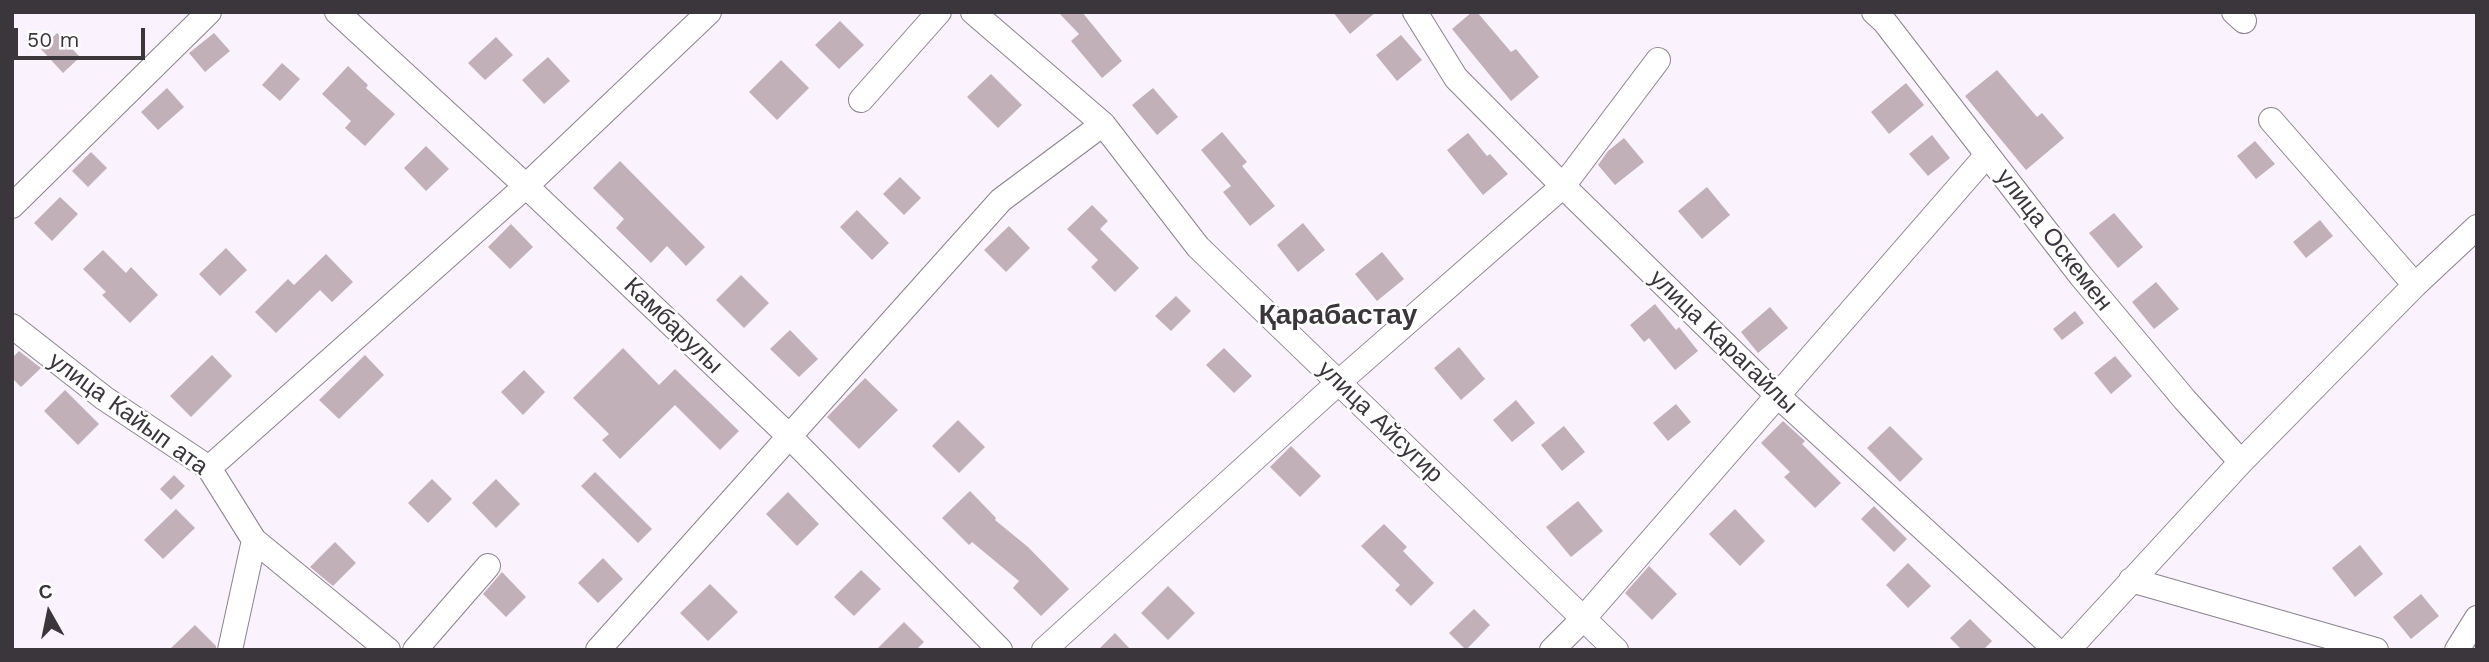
<!DOCTYPE html>
<html>
<head>
<meta charset="utf-8">
<style>
  body { margin:0 }
  #map { position:relative; width:2489px; height:662px; overflow:hidden; background:#faf2fd; font-family:"Work Sans",sans-serif }
  canvas { display:block }
  .frame { position:absolute; inset:0; border:14px solid #3a363c; pointer-events:none }
  .north { position:absolute; left:14px; top:578px; width:70px; height:70px; -webkit-text-stroke:5px #fff; paint-order:stroke; rotate:351deg; font-size:19px; font-weight:700; line-height:28px; text-align:center; color:#3a363c }
  .north::after { content:''; display:block; margin:auto; width:24px; height:32px; background:#3a363c; clip-path:polygon(50% 0,100% 100%,50% 72%,0 100%) }
  .scale { position:absolute; left:14px; top:28px; width:131px; height:32px; box-sizing:border-box; border:4px solid #3a363c; border-top:0; padding-left:9px; font-size:21px; line-height:24px; white-space:nowrap; color:#3a363c; -webkit-text-stroke:5px #fff; paint-order:stroke }
</style>
</head>
<body>
<div id="map">
<canvas width="2489" height="662"></canvas>
<div class="frame"></div>
<div class="north">С</div>
<div class="scale">50 m</div>
</div>
<script>
const ctx = document.querySelector('canvas').getContext('2d');
ctx.lineJoin = 'round';
function fillPath(path, color) { ctx.fillStyle = color; ctx.fill(path, 'evenodd'); }
const toPath = rows => new Path2D(rows.map(r => 'M' + r).join(''));
function strokePath(path, color, width, dash) { ctx.strokeStyle = color; ctx.lineWidth = width; ctx.lineCap = dash ? 'butt' : 'round'; ctx.setLineDash(dash || []); ctx.stroke(path); }
function write(font, color, halo, rows, align = 'center') {
  ctx.font = font + ' "Work Sans",sans-serif'; ctx.lineWidth = 5; ctx.setLineDash([]); ctx.textBaseline = 'middle'; ctx.strokeStyle = halo; ctx.fillStyle = color; for (const [text, x, y, turn = 0] of rows) {
    ctx.save(); ctx.translate(x, y); ctx.rotate((+turn || 0) * Math.PI / 180); ctx.textAlign = isNaN(turn) ? turn : align; if (halo) ctx.strokeText(text, 0, 0); ctx.fillText(text, 0, 0); ctx.restore();
  }
}
const building = toPath([
  [1058,12,1082,12,1122,61,1102,78,1071,41,1079,34],
  [1333,12,1376,12,1350,34],
  [1472,12,1477,12,1511,52,1516,49,1539,77,1511,101,1452,29],
  [840,21,864,45,839,69,815,45],
  [57,33,80,57,63,73,41,49],
  [214,33,230,51,205,72,189,53],
  [1401,35,1422,60,1397,81,1376,55],
  [496,37,513,55,485,80,468,63],
  [548,57,570,81,544,104,522,80],
  [781,60,809,88,777,120,749,92],
  [282,63,300,79,280,101,262,85],
  [348,66,368,85,366,88,395,114,365,146,345,128,351,121,322,94],
  [1997,70,2037,117,2042,113,2064,138,2026,170,1965,96],
  [991,74,1022,105,998,128,967,97],
  [1906,83,1924,105,1889,134,1871,112],
  [167,88,184,107,158,130,141,112],
  [1153,88,1178,117,1157,135,1132,105],
  [1222,132,1247,162,1242,166,1275,206,1250,226,1223,192,1231,186,1201,150],
  [1468,133,1487,156,1490,154,1508,174,1483,195,1447,150],
  [1932,135,1950,158,1928,176,1909,154],
  [1624,138,1644,162,1615,185,1598,165,1608,151],
  [2255,141,2275,164,2256,179,2237,156],
  [426,146,449,169,426,191,404,168],
  [91,152,107,168,88,187,72,171],
  [620,161,705,247,686,266,667,246,651,263,616,228,624,219,593,188],
  [900,177,921,198,904,215,883,194],
  [1707,187,1730,215,1702,239,1678,211],
  [60,197,78,214,52,241,34,223],
  [1092,205,1108,221,1100,229,1139,268,1115,292,1091,267,1098,260,1067,229],
  [857,210,889,243,872,260,840,227],
  [2114,213,2143,247,2118,268,2089,233],
  [2320,220,2333,236,2306,258,2293,242],
  [1303,223,1325,250,1298,272,1277,245],
  [511,224,533,247,510,269,488,247],
  [1009,226,1030,248,1006,272,984,250],
  [226,248,247,270,220,296,199,274],
  [103,250,126,273,131,267,158,295,130,323,102,295,106,292,83,269],
  [1382,252,1404,279,1377,301,1355,274],
  [326,254,353,282,332,302,320,290,276,333,255,312,288,279,294,285],
  [741,275,769,303,744,328,716,300],
  [2156,282,2179,309,2154,329,2132,302],
  [1176,296,1191,311,1171,331,1155,316],
  [1655,304,1676,330,1679,327,1698,351,1675,370,1649,338,1644,342,1630,325],
  [1770,307,1788,328,1758,353,1741,332],
  [2075,311,2084,323,2062,340,2053,329],
  [790,330,818,359,799,377,770,349],
  [1459,347,1485,379,1461,400,1434,368],
  [623,348,659,385,675,369,739,431,720,450,675,405,620,459,602,440,609,434,573,398],
  [1224,348,1252,376,1234,393,1206,365],
  [19,351,41,368,21,387,12,378,12,358],
  [212,355,232,376,191,417,170,396],
  [365,355,384,375,339,419,319,400],
  [2115,356,2132,376,2111,394,2094,373],
  [524,370,545,392,523,415,501,392],
  [865,378,898,410,859,449,827,417],
  [65,390,99,424,78,445,44,411],
  [1516,400,1535,423,1512,442,1493,420],
  [1676,404,1691,422,1668,441,1653,423],
  [958,420,985,447,959,473,932,446],
  [1783,421,1805,441,1802,444,1841,483,1815,508,1784,477,1790,472,1761,443],
  [1564,426,1585,452,1562,471,1541,445],
  [1890,426,1923,459,1900,482,1867,448],
  [1291,446,1321,476,1300,497,1270,467],
  [595,472,652,529,638,543,581,486],
  [174,475,185,486,171,500,160,489],
  [432,479,452,499,428,523,408,503],
  [496,479,520,504,496,528,472,503],
  [970,491,996,518,995,520,1028,547,1069,589,1041,616,1013,588,1019,581,972,542,969,545,942,518],
  [788,492,819,524,797,546,766,514],
  [1578,501,1603,531,1571,557,1546,527],
  [1874,506,1907,539,1894,552,1861,519],
  [176,509,195,528,163,559,144,540],
  [1735,509,1765,541,1740,566,1709,534],
  [1384,524,1407,547,1403,551,1434,583,1411,606,1395,590,1400,585,1361,546],
  [335,542,356,563,333,586,310,567],
  [2360,545,2383,574,2355,597,2332,568],
  [603,558,623,579,598,603,578,583],
  [1908,563,1931,586,1908,608,1886,585],
  [1649,566,1677,594,1652,620,1625,593],
  [861,570,881,589,854,616,834,597],
  [502,572,526,597,506,617,483,594],
  [710,584,738,612,708,641,680,613],
  [1168,586,1195,613,1168,640,1141,613],
  [2421,594,2439,616,2411,639,2393,617],
  [1474,609,1490,625,1466,650,1449,633],
  [1970,619,1992,641,1983,650,1962,650,1950,638],
  [904,622,924,642,916,650,876,650],
  [195,625,216,646,216,650,169,650],
  [1115,633,1131,650,1098,650]
]);
const minor = toPath([
  [337,12,526,186,790,437,1000,650],
  [973,12,1103,124,1198,247,1616,650],
  [1415,12,1456,78,1563,186,1778,396,2056,650],
  [1874,12,1884,21,2081,276,2185,400,2241,462],
  [2234,12,2244,21],
  [861,100,939,12],
  [2271,120,2415,285],
  [12,206,209,12],
  [12,326,104,398,209,468,254,540,388,650],
  [209,468,526,186,709,12],
  [2131,580,2376,650],
  [230,650,254,540],
  [415,650,488,566],
  [598,650,1001,200,1103,124],
  [1044,650,1339,382,1563,186,1658,60],
  [1552,650,1583,619,1987,155],
  [2068,650,2241,462,2415,285,2477,227],
  [2457,650,2477,618]
]);
const streetNames = [
  ["улица Оскемен",2054,240,52],
  ["Камбарулы",673,326,44],
  ["улица Карагайлы",1723,342,44],
  ["улица Кайып ата",128,414,36],
  ["улица Айсугир",1380,422,44]
];
const quarterNames = [
  ["Қарабастау",1338,316]
];
fillPath(building, '#c1b0b7');
strokePath(minor, '#8b828f', 26);
strokePath(minor, '#fff', 24);
write('24px', '#3a363c', '#fff', streetNames);
write('bold 28px', '#3a363c', '#fff', quarterNames);
</script>
</body>
</html>
